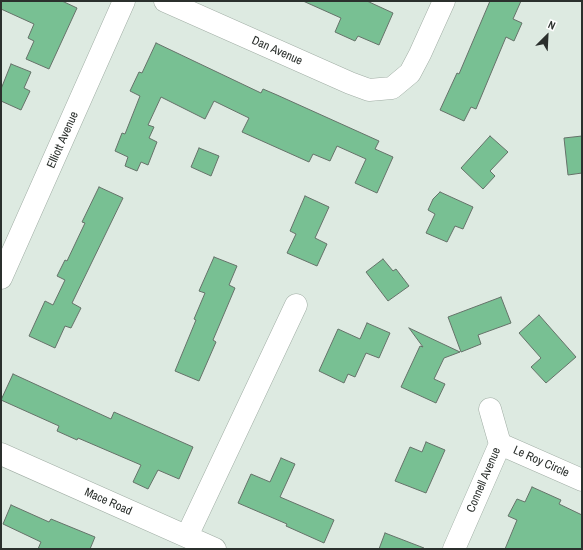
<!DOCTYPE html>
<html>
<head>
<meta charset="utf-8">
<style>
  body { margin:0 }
  #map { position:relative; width:583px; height:550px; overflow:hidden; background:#ddeae1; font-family:"Archivo Narrow",sans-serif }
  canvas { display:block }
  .frame { position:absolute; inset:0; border:2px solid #2b302d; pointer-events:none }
  .north { position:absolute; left:527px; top:16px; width:40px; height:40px; -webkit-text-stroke:3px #fff; paint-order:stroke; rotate:24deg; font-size:11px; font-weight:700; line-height:16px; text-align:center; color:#2b302d }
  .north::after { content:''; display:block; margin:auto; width:14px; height:18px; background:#2b302d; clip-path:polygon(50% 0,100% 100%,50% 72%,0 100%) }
</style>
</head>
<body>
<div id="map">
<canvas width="583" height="550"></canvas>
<div class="frame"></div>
<div class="north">N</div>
</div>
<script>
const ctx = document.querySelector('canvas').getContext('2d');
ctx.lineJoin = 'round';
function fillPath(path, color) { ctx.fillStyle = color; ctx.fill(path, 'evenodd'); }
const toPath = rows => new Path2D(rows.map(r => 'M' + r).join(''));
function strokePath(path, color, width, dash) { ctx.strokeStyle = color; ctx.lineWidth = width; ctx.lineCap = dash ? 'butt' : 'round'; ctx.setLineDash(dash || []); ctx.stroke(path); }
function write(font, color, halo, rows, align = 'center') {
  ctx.font = font + ' "Archivo Narrow",sans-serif'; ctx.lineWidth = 4; ctx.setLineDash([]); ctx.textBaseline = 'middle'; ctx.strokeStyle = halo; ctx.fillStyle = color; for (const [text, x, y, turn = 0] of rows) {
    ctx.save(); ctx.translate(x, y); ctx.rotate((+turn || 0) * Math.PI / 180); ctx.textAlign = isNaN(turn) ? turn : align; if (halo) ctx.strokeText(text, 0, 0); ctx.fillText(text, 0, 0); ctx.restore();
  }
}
const building = toPath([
  [1,1,62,1,77,8,49,69,26,59,34,41,28,38,34,24,1,9,1,1],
  [303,1,367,1,393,13,379,45,358,36,355,41,335,32,341,18,303,1],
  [490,1,521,1,513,19,522,23,514,41,506,37,476,109,471,107,464,121,440,110,457,73,459,74,490,1],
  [156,43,261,93,263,89,277,95,379,141,375,149,393,157,377,193,355,183,366,159,337,146,330,161,313,154,309,162,242,132,249,118,214,101,205,119,161,97,148,125,154,127,149,138,157,142,148,165,141,162,137,171,125,166,128,157,115,151,122,133,125,134,140,96,130,91,139,72,142,73,156,43],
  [11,64,31,72,24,88,30,91,21,110,1,101,1,89,11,64],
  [490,136,508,152,490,171,495,176,483,189,461,168,490,136],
  [582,136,582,173,568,175,564,138,582,136],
  [199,148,219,156,211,176,191,167,199,148],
  [99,187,123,198,72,303,81,308,71,328,65,326,55,348,29,336,45,301,53,305,65,280,57,276,65,260,67,261,85,223,82,222,99,187],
  [440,192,473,207,463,229,455,226,447,242,426,233,435,214,428,210,433,199,440,192],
  [305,196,329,207,315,238,327,244,317,266,287,253,296,234,290,231,305,196],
  [214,257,237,266,229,285,235,288,213,340,216,342,199,381,175,371,196,320,194,319,205,293,199,291,214,257],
  [383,259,393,271,396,269,409,286,388,301,366,272,383,259],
  [501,297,511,323,478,335,481,344,461,352,448,317,501,297],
  [539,315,576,357,546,383,531,367,541,358,519,333,539,315],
  [367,323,390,333,379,358,366,353,355,377,348,374,344,383,319,371,338,329,360,339,367,323],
  [409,328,460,352,444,358,434,379,445,384,436,403,401,387,420,346,423,347,409,328],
  [13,374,111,419,114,412,193,447,179,479,158,470,148,489,133,482,141,465,78,438,77,440,57,431,59,426,1,400,13,374],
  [426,442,445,450,426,493,395,481,410,447,422,452,426,442],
  [281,458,295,464,280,497,334,520,324,543,286,526,287,524,238,503,251,474,270,482,281,458],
  [532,487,561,500,559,504,582,515,582,549,505,549,517,520,508,516,517,499,525,502,532,487],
  [11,505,49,522,51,519,95,537,90,549,38,549,41,542,3,524,11,505],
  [385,533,424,548,424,549,379,549,385,533]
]);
const minor = toPath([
  [165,1,350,83,369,90,392,88,410,73,420,54,444,1],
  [1,278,124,1],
  [500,444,582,480],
  [1,454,215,549],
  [187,536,296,305],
  [454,549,500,444,490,409]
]);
const streetNames = [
  ["Dan Avenue",277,51,24],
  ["Elliott Avenue",63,140,-66],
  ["Le Roy Circle",541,462,24],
  ["Connell Avenue",484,480,-67],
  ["Mace Road",108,502,24]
];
fillPath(building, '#78c093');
strokePath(building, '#657269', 1);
strokePath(minor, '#a0ada4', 23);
strokePath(minor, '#fff', 22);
write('12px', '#2b302d', '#fff', streetNames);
</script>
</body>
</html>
